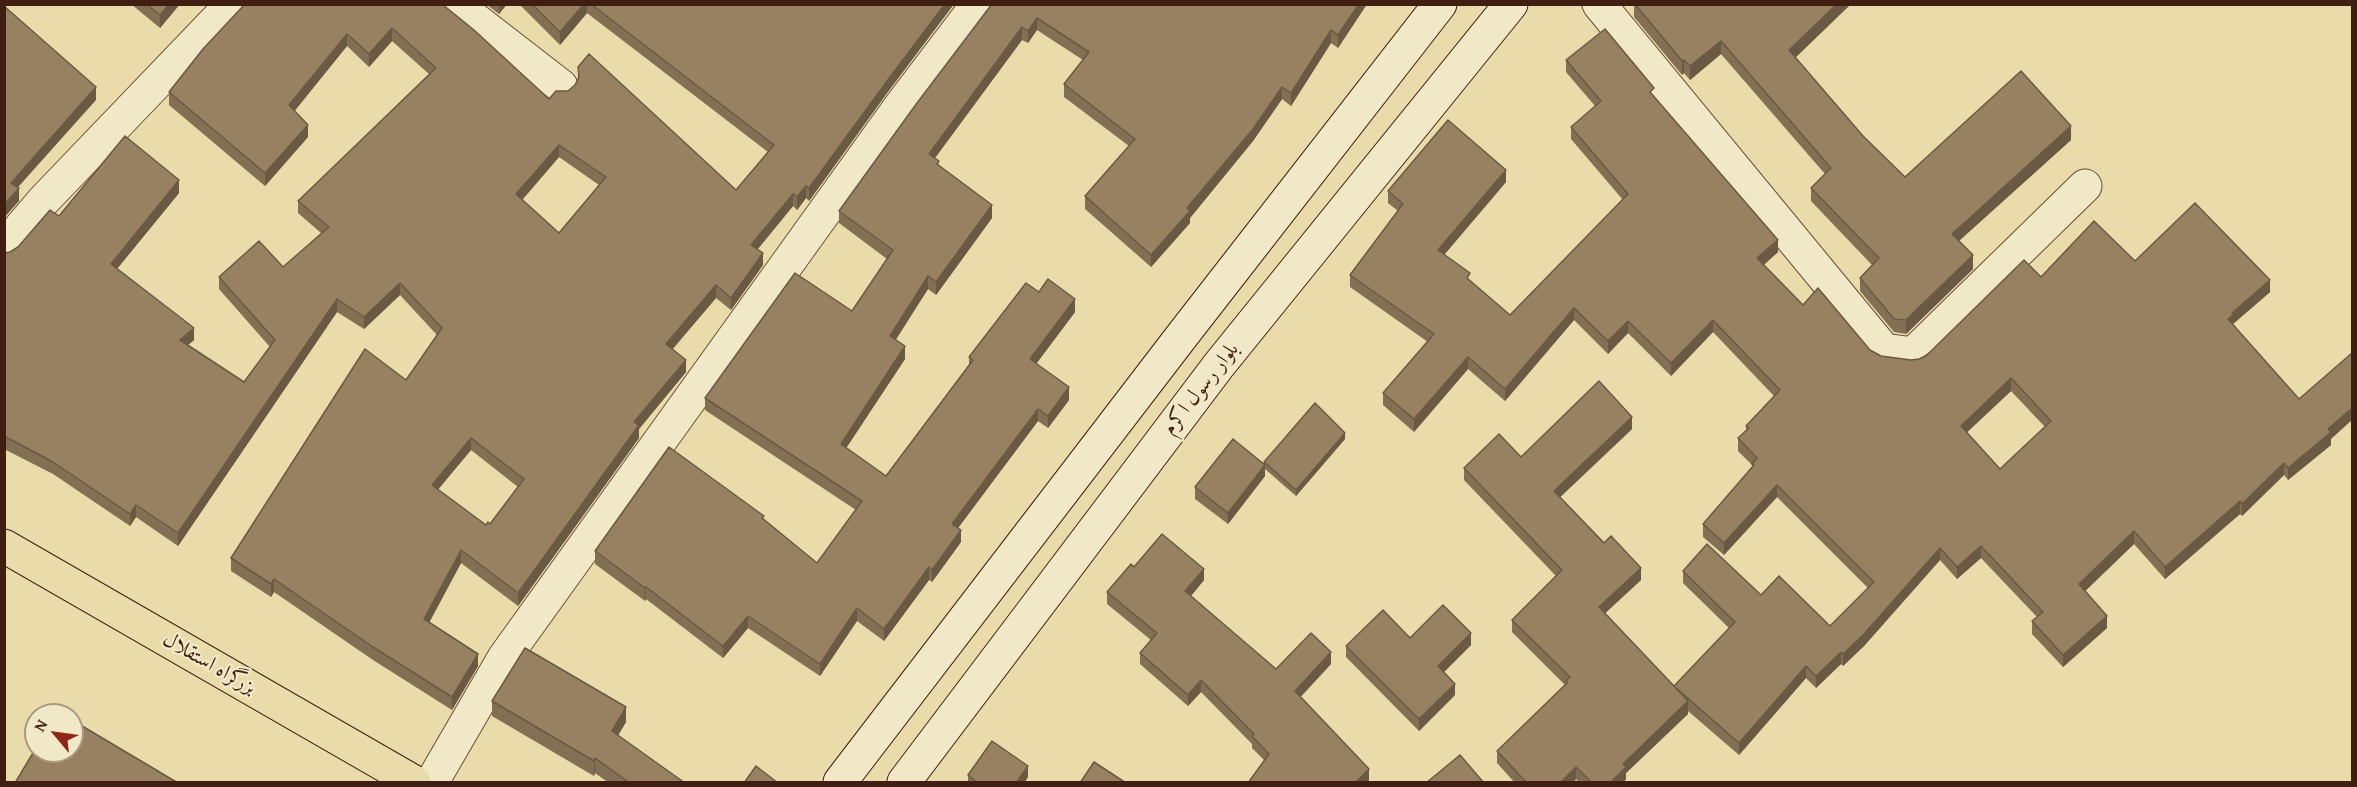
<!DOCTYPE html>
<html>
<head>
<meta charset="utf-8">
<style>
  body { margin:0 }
  #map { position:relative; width:2357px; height:787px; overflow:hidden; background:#e9dbaa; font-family:"Gentium Book Plus",serif }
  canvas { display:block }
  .frame { position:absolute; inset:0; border:6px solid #401f12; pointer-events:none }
  .north { position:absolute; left:24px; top:703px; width:60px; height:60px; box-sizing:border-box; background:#f1e8c8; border:2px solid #aa987f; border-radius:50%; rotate:299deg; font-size:16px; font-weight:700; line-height:24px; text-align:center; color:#401f12 }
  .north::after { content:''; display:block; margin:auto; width:21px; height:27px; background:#8f2418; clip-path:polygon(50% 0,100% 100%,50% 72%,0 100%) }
</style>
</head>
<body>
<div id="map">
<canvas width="2357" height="787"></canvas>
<div class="frame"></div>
<div class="north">N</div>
</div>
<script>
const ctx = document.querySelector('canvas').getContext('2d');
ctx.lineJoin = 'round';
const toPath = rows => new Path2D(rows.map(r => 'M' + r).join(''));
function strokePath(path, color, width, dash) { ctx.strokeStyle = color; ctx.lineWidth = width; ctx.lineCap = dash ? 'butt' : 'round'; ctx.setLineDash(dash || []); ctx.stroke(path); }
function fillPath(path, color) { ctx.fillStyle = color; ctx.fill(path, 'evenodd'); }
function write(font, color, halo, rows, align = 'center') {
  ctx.font = font + ' "Gentium Book Plus",Amiri,serif'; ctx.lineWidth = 4.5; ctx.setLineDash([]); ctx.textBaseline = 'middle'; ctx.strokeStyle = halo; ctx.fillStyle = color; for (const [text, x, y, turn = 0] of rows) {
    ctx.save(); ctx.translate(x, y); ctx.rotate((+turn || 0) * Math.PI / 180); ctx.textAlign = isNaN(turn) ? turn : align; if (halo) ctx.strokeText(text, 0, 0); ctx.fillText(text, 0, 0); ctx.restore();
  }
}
const street = toPath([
  [455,4,561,86],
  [1599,4,1884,350,1913,354,2085,186],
  [4,247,44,200,232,4],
  [432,782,504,658,902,104,978,4]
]);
const secondary = toPath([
  [840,782,1181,337,1440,4],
  [904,782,1219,365,1511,4]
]);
const highway = toPath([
  [4,546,414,782]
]);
const wall = toPath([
  [131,4,180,4,160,28],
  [486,4,507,4,499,14],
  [519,4,954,4,887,93,809,201,806,198,797,210,793,206,758,249,763,265,731,310,716,298,672,349,686,372,639,429,639,438,518,606,461,563,429,623,478,666,452,710,373,660,274,592,271,597,231,571,231,558,406,380,437,335,400,295,364,329,337,312,178,546,136,517,130,526,53,474,4,449,4,253,10,252,18,247,59,216,179,193,117,269,194,340,188,345,244,382,270,347,219,289,219,277,283,267,321,233,298,213,298,201,429,74,392,41,369,67,347,46,294,111,308,137,265,186,169,105,169,92,203,49,444,6,549,99,568,91,575,85,578,79,578,67,736,190,768,152,587,13,560,45],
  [559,157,599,185,559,233,522,200],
  [471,450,518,487,490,524,486,525,438,489],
  [992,4,1367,4,1338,48,1331,43,1291,106,1282,99,1253,141,1190,218,1190,223,1151,267,1085,209,1085,196,1129,146,1064,97,1064,84,1083,60,1037,30,1028,43,1022,40,935,158,939,165,992,218,936,295,928,289,895,340,905,359,846,448,886,476,969,366,969,357,1039,292,1075,312,1036,364,1069,400,1048,428,1038,421,958,528,961,542,932,582,929,580,884,641,857,621,820,676,748,628,723,658,646,599,645,601,595,564,595,551,764,519,817,563,856,510,705,410,705,398,852,311,887,259,839,223,839,211],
  [1634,4,1851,4,1795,57,1863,136,1905,177,2071,140,1959,241,1973,269,1906,334,1894,332,1860,291,1860,278,1872,265,1811,201,1811,188,1825,174,1721,54,1690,80,1684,73,1682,75,1634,17],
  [1566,60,1654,96,1778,252,1764,265,1803,305,1870,350,1881,356,1911,360,1919,359,2041,277,2135,261,2270,292,2233,324,2233,325,2331,439,2331,445,2288,480,2284,475,2242,516,2240,514,2165,579,2134,544,2085,591,2107,628,2063,667,2032,634,2032,621,2037,617,1981,558,1957,579,1940,560,1864,646,1843,666,1841,664,1816,688,1806,678,1739,755,1688,711,1688,714,1626,773,1626,779,1623,783,1579,783,1576,779,1573,783,1515,783,1497,763,1497,751,1565,685,1512,632,1512,620,1556,576,1464,480,1464,468,1521,457,1632,429,1560,497,1641,580,1605,613,1674,686,1729,628,1683,583,1683,571,1761,595,1830,626,1868,588,1777,497,1724,555,1703,537,1703,524,1752,467,1752,465,1738,451,1738,438,1746,431,1746,426,1774,396,1713,332,1671,376,1628,333,1608,354,1574,320,1505,401,1468,369,1414,432,1383,405,1383,393,1428,342,1350,287,1350,275,1398,211,1388,203,1388,191,1506,182,1444,255,1470,281,1510,315,1623,200,1571,139,1571,127,1595,106,1566,72],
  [2011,391,2045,427,2000,469,1967,432],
  [1345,439,1296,496,1265,469,1265,476,1228,524,1195,499,1195,487,1264,464,1264,462],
  [1134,567,1204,580,1191,596,1276,669,1331,664,1300,697,1369,780,1367,783,1248,783,1264,760,1252,748,1252,744,1201,692,1188,706,1140,664,1140,653,1151,640,1107,604,1107,592],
  [1410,638,1471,645,1444,672,1455,695,1419,731,1346,657,1346,646],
  [492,701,626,722,618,735,685,783,609,783,595,773,594,776,492,716],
  [36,729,36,751,36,748,33,746,33,733],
  [968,775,1028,777,1024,783,968,783]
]);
const shadedWall = toPath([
  [169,4,180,4,160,28,160,15],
  [499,4,507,4,499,14],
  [584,4,587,4,587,13,560,45,560,32],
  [945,4,954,4,887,93,809,201,809,188,887,81],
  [1359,4,1367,4,1338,48,1338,35],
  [1837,4,1851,4,1789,64,1789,50],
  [1037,18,1037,30,1028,43,1028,31],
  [1022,27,1022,40,929,166,929,154],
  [392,28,392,41,369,67,369,54],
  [1331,30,1331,43,1291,106,1291,93],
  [347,34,347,46,289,118,289,105],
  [1721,41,1721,54,1690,80,1690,66],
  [1684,60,1684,73,1682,75,1682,61],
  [96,87,96,100,11,195,11,183],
  [1282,87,1282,99,1253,141,1190,218,1190,223,1151,267,1151,255],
  [308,125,308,137,265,186,265,173],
  [2071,126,2071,140,1952,247,1952,234],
  [559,145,559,157,516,207,516,194],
  [1506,170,1506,182,1438,262,1438,250],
  [179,180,179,193,111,276,111,264],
  [806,186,806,198,797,210,797,197],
  [19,188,19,201,4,218,4,205],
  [793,194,793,206,751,257,751,245],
  [992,205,992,218,936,295,936,282],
  [1778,240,1778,252,1757,270,1757,258],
  [763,253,763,265,731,310,731,298],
  [1973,255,1973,269,1906,334,1906,320],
  [928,276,928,289,890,349,890,336],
  [2270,280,2270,292,2233,324,2233,327,2228,319,2232,313],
  [400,283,400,295,364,329,364,317],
  [716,285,716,298,666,357,666,344],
  [337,299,337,312,178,546,178,533],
  [1075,299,1075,312,1030,372,1030,359],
  [1574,308,1574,320,1505,401,1505,389],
  [1713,320,1713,332,1671,376,1671,363],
  [1628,321,1628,333,1608,354,1608,341],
  [194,328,194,340,180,352,180,340],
  [905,346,905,359,841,456,841,444],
  [1468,357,1468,369,1414,432,1414,419],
  [686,360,686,372,639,429,639,438,518,606,518,593,634,422],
  [2011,378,2011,391,1961,438,1961,426],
  [1069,387,1069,400,1048,428,1048,416],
  [2352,408,2352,420,2331,439,2331,445,2288,480,2288,468,2328,429],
  [1038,409,1038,421,952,536,952,524],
  [1632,417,1632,429,1554,503,1554,491],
  [1345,433,1345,439,1296,496,1296,490],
  [471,438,471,450,432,497,432,485],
  [2284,463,2284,475,2242,516,2242,504],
  [1265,465,1265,476,1228,524,1228,513],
  [1777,485,1777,497,1724,555,1724,543],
  [2240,501,2240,514,2165,579,2165,567],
  [136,505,136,517,130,526,130,514],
  [961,530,961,542,932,582,932,570],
  [2134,531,2134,544,2079,597,2079,584],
  [1981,546,1981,558,1957,579,1957,567],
  [1940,548,1940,560,1864,646,1843,666,1843,654],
  [461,550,461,563,424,632,424,619],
  [929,567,929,580,884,641,884,629],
  [1641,568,1641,580,1599,619,1599,607],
  [1204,569,1204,580,1185,603,1185,591],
  [274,579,274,592,271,597,271,584],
  [646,587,646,599,645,601,645,588],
  [857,608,857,621,820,676,820,664],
  [748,616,748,628,723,658,723,646],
  [2107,616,2107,628,2063,667,2063,655],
  [1471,633,1471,645,1438,678,1438,666],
  [1331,652,1331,664,1295,703,1295,691],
  [1841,652,1841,664,1816,688,1816,676],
  [478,654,478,666,452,710,452,697],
  [1806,666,1806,678,1739,755,1739,743],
  [1201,680,1201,692,1188,706,1188,695],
  [1455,684,1455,695,1419,731,1419,719],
  [1688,701,1688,714,1626,773,1626,779,1623,783,1610,783,1623,764],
  [626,707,626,722,612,746,612,731],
  [595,758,595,773,594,776,594,761],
  [1028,766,1028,777,1024,783,1016,783],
  [1576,767,1576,779,1573,783,1560,783],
  [1369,769,1369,780,1367,783,1355,783]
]);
const building = toPath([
  [146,4,169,4,160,15,146,4],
  [245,4,442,4,474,30,549,99,556,91,568,91,575,85,579,77,578,67,589,54,736,190,774,145,591,4,945,4,887,81,809,188,806,186,797,197,793,194,751,245,763,253,731,298,716,285,666,344,686,360,634,422,639,425,518,593,461,550,424,619,478,654,452,697,373,647,274,579,271,584,231,558,365,349,406,380,442,328,400,283,364,317,337,299,178,533,136,505,130,514,53,462,4,436,4,253,10,252,18,247,50,210,59,216,125,136,179,180,111,264,194,328,180,340,244,382,275,340,219,277,259,241,283,267,329,227,298,201,436,68,392,28,369,54,347,34,289,105,308,125,265,173,169,92,203,49,245,4],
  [559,145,606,177,559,233,516,194,559,145],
  [471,438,524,479,490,524,488,522,486,525,432,485,471,438],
  [532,4,584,4,560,32,532,4],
  [992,4,1359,4,1338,35,1331,30,1291,93,1282,87,1253,129,1187,208,1190,211,1151,255,1085,196,1135,139,1064,84,1089,52,1037,18,1028,31,1022,27,929,154,939,161,937,164,992,205,936,282,928,276,890,336,905,346,841,444,886,476,973,360,969,357,1026,283,1039,292,1048,279,1075,299,1030,359,1069,387,1048,416,1038,409,952,524,961,530,932,570,929,567,884,629,857,608,820,664,748,616,723,646,646,587,645,588,595,551,669,447,764,516,762,518,817,563,862,501,705,398,795,273,852,311,893,250,839,211,917,103,992,4],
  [1635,4,1837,4,1789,50,1863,136,1905,177,2021,71,2071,126,1952,234,1973,255,1906,320,1894,319,1860,278,1879,258,1811,188,1831,168,1721,41,1690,66,1684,60,1682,61,1635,4],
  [4,6,96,87,11,183,19,188,4,205,4,6],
  [1605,29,1654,88,1650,92,1778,240,1757,258,1803,305,1818,288,1870,350,1881,356,1911,360,1919,359,1926,356,2024,260,2041,277,2094,221,2135,261,2195,203,2270,280,2232,313,2233,315,2228,319,2299,399,2352,353,2352,408,2328,429,2331,432,2288,468,2284,463,2242,504,2240,501,2165,567,2134,531,2079,584,2107,616,2063,655,2032,621,2043,612,1981,546,1957,567,1940,548,1864,634,1843,654,1841,652,1816,676,1806,666,1739,743,1675,687,1688,701,1623,764,1626,767,1610,783,1592,783,1576,767,1560,783,1527,783,1497,751,1568,682,1566,680,1570,677,1512,620,1562,570,1464,468,1499,434,1521,457,1599,381,1632,417,1554,491,1604,543,1611,536,1641,568,1599,607,1674,686,1735,622,1683,571,1707,544,1761,595,1779,576,1830,626,1874,582,1777,485,1724,543,1703,524,1754,465,1752,464,1757,458,1738,438,1749,428,1746,426,1780,390,1713,320,1671,363,1628,321,1608,341,1574,308,1505,389,1468,357,1414,419,1383,393,1434,334,1350,275,1403,204,1388,191,1448,120,1506,170,1438,250,1470,273,1467,278,1510,315,1628,194,1571,127,1601,101,1566,60,1605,29],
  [2011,378,2051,421,2000,469,1961,426,2011,378],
  [1315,403,1345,433,1296,490,1264,462,1315,403],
  [1233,439,1265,465,1228,513,1195,487,1233,439],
  [1162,534,1204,569,1185,591,1276,669,1311,633,1331,652,1295,691,1369,769,1355,783,1248,783,1269,754,1252,736,1254,734,1201,680,1188,695,1140,653,1157,633,1107,592,1131,564,1134,567,1162,534],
  [1443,605,1471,633,1438,666,1455,684,1419,719,1346,646,1383,610,1410,638,1443,605],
  [525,648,626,707,612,731,685,783,630,783,595,758,594,761,492,701,525,648],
  [49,706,64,715,44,715,49,706],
  [72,720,178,783,15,783,36,748,36,751,72,751,72,720],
  [992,741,1028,766,1016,783,978,783,968,775,992,741],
  [1460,755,1484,783,1426,783,1460,755],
  [1094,762,1126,783,1080,783,1094,762],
  [756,766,778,783,744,783,756,766]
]);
const streetNames = [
  ["بلوار رسول اکرم",1201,389,-52],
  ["بزرگراه استقلال",209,664,30]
];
strokePath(street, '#6a4e38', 35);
strokePath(secondary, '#401f12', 35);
strokePath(highway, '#401f12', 35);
strokePath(street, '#f1e8c8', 33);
strokePath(secondary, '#f1e8c8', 33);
strokePath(highway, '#e9dbaa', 33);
fillPath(wall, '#836f53');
fillPath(shadedWall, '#6a5a44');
fillPath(building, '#988161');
strokePath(building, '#6a5a44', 1.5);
write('21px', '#401f12', '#f1e8c8', streetNames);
</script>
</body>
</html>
